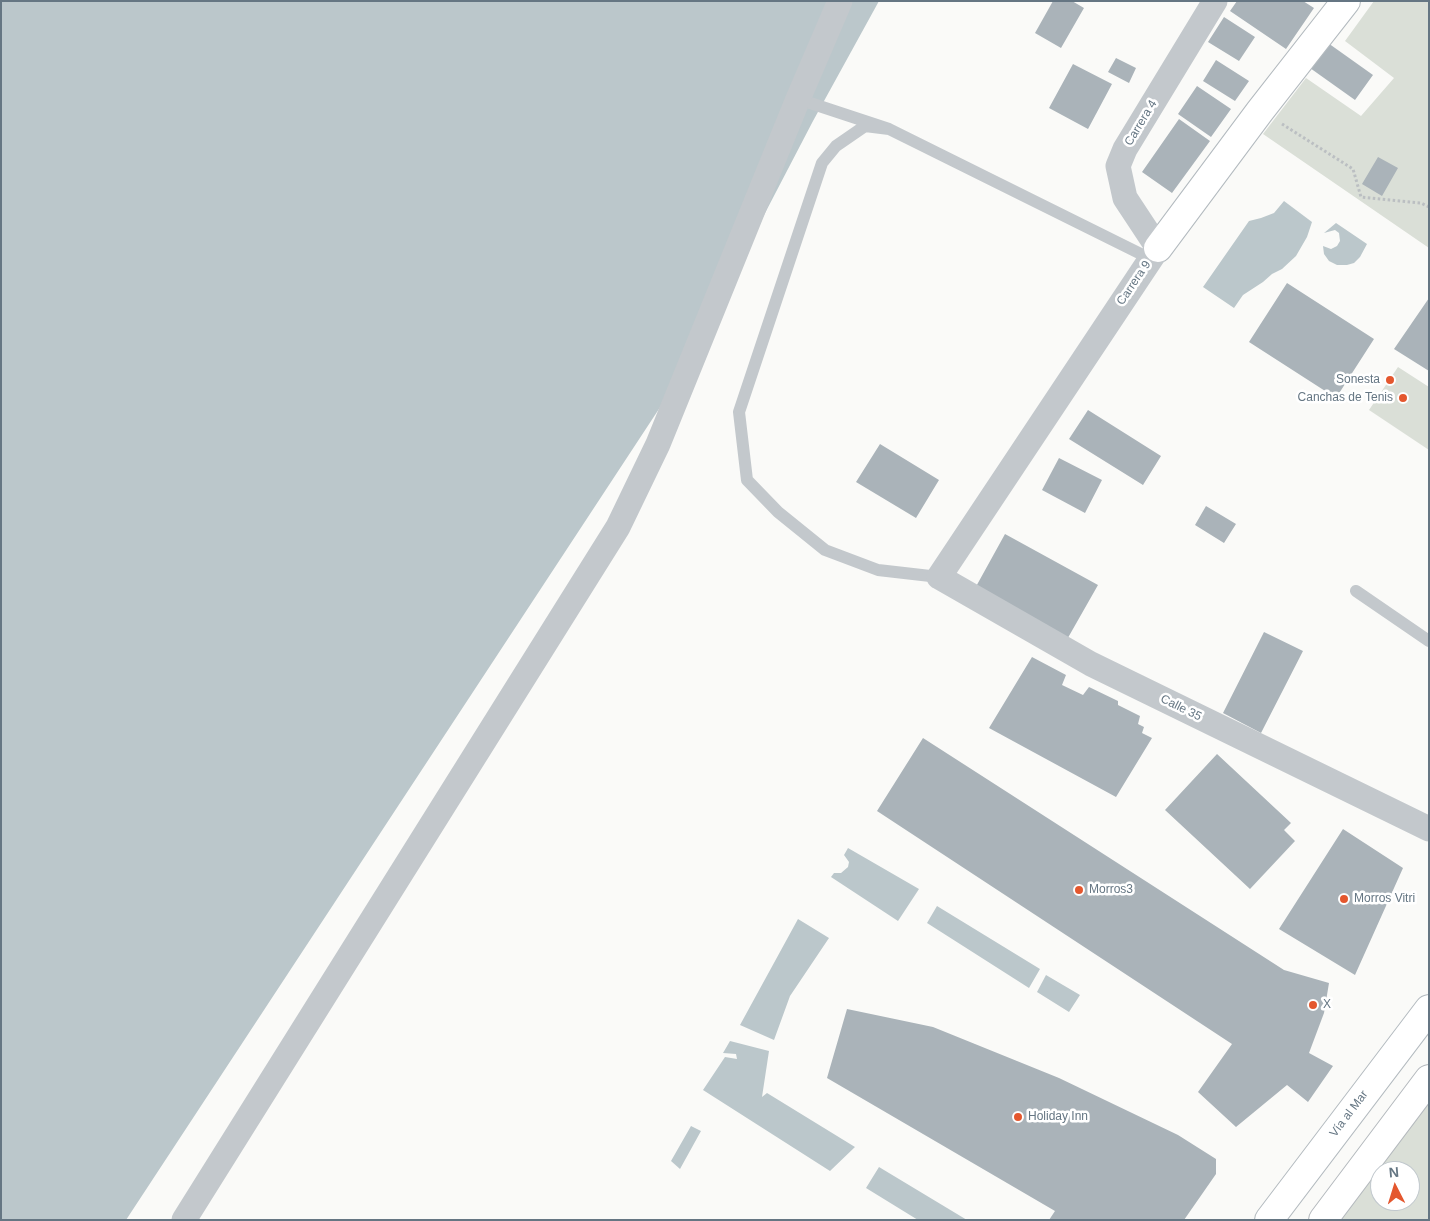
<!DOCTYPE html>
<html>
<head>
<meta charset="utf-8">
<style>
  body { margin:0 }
  #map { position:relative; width:1430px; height:1221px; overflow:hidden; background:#fafaf8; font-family:Arial,sans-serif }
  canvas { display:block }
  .frame { position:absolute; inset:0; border:2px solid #657683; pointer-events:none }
  .north { position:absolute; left:1370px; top:1161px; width:50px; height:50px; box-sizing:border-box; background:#fff; border:1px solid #c1c8cd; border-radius:50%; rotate:355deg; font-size:14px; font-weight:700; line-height:20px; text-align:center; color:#657683 }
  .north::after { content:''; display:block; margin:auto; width:18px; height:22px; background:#e4572e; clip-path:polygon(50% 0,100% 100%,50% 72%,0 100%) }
</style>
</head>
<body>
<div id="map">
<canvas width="1430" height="1221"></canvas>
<div class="frame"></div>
<div class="north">N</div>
</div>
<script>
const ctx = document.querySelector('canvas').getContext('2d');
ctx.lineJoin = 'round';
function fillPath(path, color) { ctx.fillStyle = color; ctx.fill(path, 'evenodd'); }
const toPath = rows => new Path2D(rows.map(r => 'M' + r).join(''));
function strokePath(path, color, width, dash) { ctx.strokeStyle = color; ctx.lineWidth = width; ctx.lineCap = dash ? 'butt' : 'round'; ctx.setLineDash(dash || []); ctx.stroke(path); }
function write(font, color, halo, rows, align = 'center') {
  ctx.font = font + ' Arial,sans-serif'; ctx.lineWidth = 5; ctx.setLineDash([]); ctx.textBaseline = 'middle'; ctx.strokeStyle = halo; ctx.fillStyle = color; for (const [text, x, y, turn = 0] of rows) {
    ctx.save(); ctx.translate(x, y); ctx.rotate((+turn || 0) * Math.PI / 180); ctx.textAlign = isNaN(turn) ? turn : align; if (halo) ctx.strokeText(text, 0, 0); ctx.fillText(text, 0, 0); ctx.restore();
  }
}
const green = toPath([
  [1374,1,1427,1,1429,2,1429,248,1263,134,1306,78,1361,116,1394,78,1345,41],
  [1398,367,1429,387,1429,450,1369,410],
  [1429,1102,1429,1220,1339,1220],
  [1380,1171,1410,1171,1410,1201,1380,1201]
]);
const water = toPath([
  [1,1,879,1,813,121,678,380,126,1220,1,1220],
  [1284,201,1312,222,1307,237,1296,256,1282,269,1272,274,1263,282,1243,295,1234,308,1203,287,1249,221,1261,218,1274,213],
  [1336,223,1367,244,1360,257,1354,263,1347,265,1337,265,1329,261,1324,254,1323,246,1331,249,1337,246,1340,241,1339,233,1335,230,1324,233],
  [848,848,919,889,898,921,831,877,834,873,841,873,848,867,849,862,844,855],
  [937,906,1040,969,1029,988,927,923],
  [798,919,829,938,790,996,774,1040,740,1025],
  [1046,975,1080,995,1069,1012,1037,992],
  [730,1041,769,1051,762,1097,767,1093,855,1147,830,1171,703,1090,725,1057,737,1059,736,1054,723,1053],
  [691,1126,701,1131,680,1169,671,1161],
  [879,1167,967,1220,918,1220,866,1188]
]);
const building = toPath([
  [1053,1,1072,1,1084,8,1061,48,1035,33],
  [1237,1,1303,1,1314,8,1286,49,1230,11],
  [1224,17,1255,37,1239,61,1208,42],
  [1328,43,1373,75,1355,100,1310,68],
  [1116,58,1136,68,1129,83,1108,72],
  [1216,60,1249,81,1235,101,1203,81],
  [1073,64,1112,84,1088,129,1049,108],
  [1197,86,1231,109,1211,137,1178,114],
  [1179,119,1210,141,1172,193,1142,172],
  [1378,157,1398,168,1382,196,1362,184],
  [1287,283,1374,339,1336,398,1249,342],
  [1429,298,1429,371,1394,349],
  [1088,410,1161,456,1143,485,1069,439],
  [880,444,939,480,916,518,856,482],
  [1059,458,1102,480,1085,513,1042,490],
  [1206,506,1236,524,1224,543,1195,525],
  [1005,534,1098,585,1065,643,973,592],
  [1264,632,1303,651,1261,733,1223,713],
  [1032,657,1066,675,1062,685,1083,695,1089,687,1118,701,1118,705,1140,716,1138,724,1144,727,1142,733,1152,738,1116,797,989,728],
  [923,738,1284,970,1329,983,1324,1013,1309,1053,1333,1066,1308,1102,1287,1085,1236,1127,1198,1092,1232,1044,877,811],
  [1217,754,1291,823,1284,830,1295,841,1250,889,1165,810],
  [1343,829,1403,868,1355,975,1279,929],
  [847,1009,933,1027,1059,1078,1178,1135,1216,1159,1216,1174,1184,1220,1049,1220,1055,1211,827,1078]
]);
const path = toPath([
  [1282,124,1353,169,1361,197,1421,203,1429,207]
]);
const lane = toPath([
  [798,99,889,129,1151,259],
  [889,129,865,126,836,146,822,163,739,412,747,480,778,512,825,550,878,570,939,577],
  [1356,591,1429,641]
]);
const street = toPath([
  [1215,1,1125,149,1118,166,1125,198,1158,248,939,577,1091,664,1429,829],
  [184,1220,618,527,658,444,798,99,840,1]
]);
const secondary = toPath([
  [1158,248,1260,111,1346,1],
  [1269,1220,1429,1009]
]);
const highway = toPath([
  [1323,1220,1429,1079]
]);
const markers = [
  [1390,380,5,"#e4572e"],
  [1403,398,5,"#e4572e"],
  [1079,890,5,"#e4572e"],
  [1344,899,5,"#e4572e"],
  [1313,1005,5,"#e4572e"],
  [1018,1117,5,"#e4572e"]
];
const streetNames = [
  ["Carrera 4",1141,123,-59],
  ["Carrera 9",1134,283,-56],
  ["Calle 35",1181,708,26],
  ["Vía al Mar",1349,1114,-53]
];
const poiNames = [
  ["Sonesta",1380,380,"right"],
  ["Canchas de Tenis",1393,398,"right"],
  ["Morros3",1089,890],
  ["Morros Vitri",1354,899],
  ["X",1323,1005],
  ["Holiday Inn",1028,1117]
];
fillPath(green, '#dadfd7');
fillPath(water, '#bbc7cb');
fillPath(building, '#aab3b9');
strokePath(secondary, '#b3babf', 30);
strokePath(highway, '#b4b9bd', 30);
strokePath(path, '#bbbfc2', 3, [2.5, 2.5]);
strokePath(lane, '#c3c8cc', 12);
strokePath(street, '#c3c8cc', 25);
strokePath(secondary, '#fff', 28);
strokePath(highway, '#fff', 28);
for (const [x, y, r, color] of markers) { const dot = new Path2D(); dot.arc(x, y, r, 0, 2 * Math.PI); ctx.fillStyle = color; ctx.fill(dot); strokePath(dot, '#fff', 2); }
write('12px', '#657683', '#fff', streetNames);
write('12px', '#657683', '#fff', poiNames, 'left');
</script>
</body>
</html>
